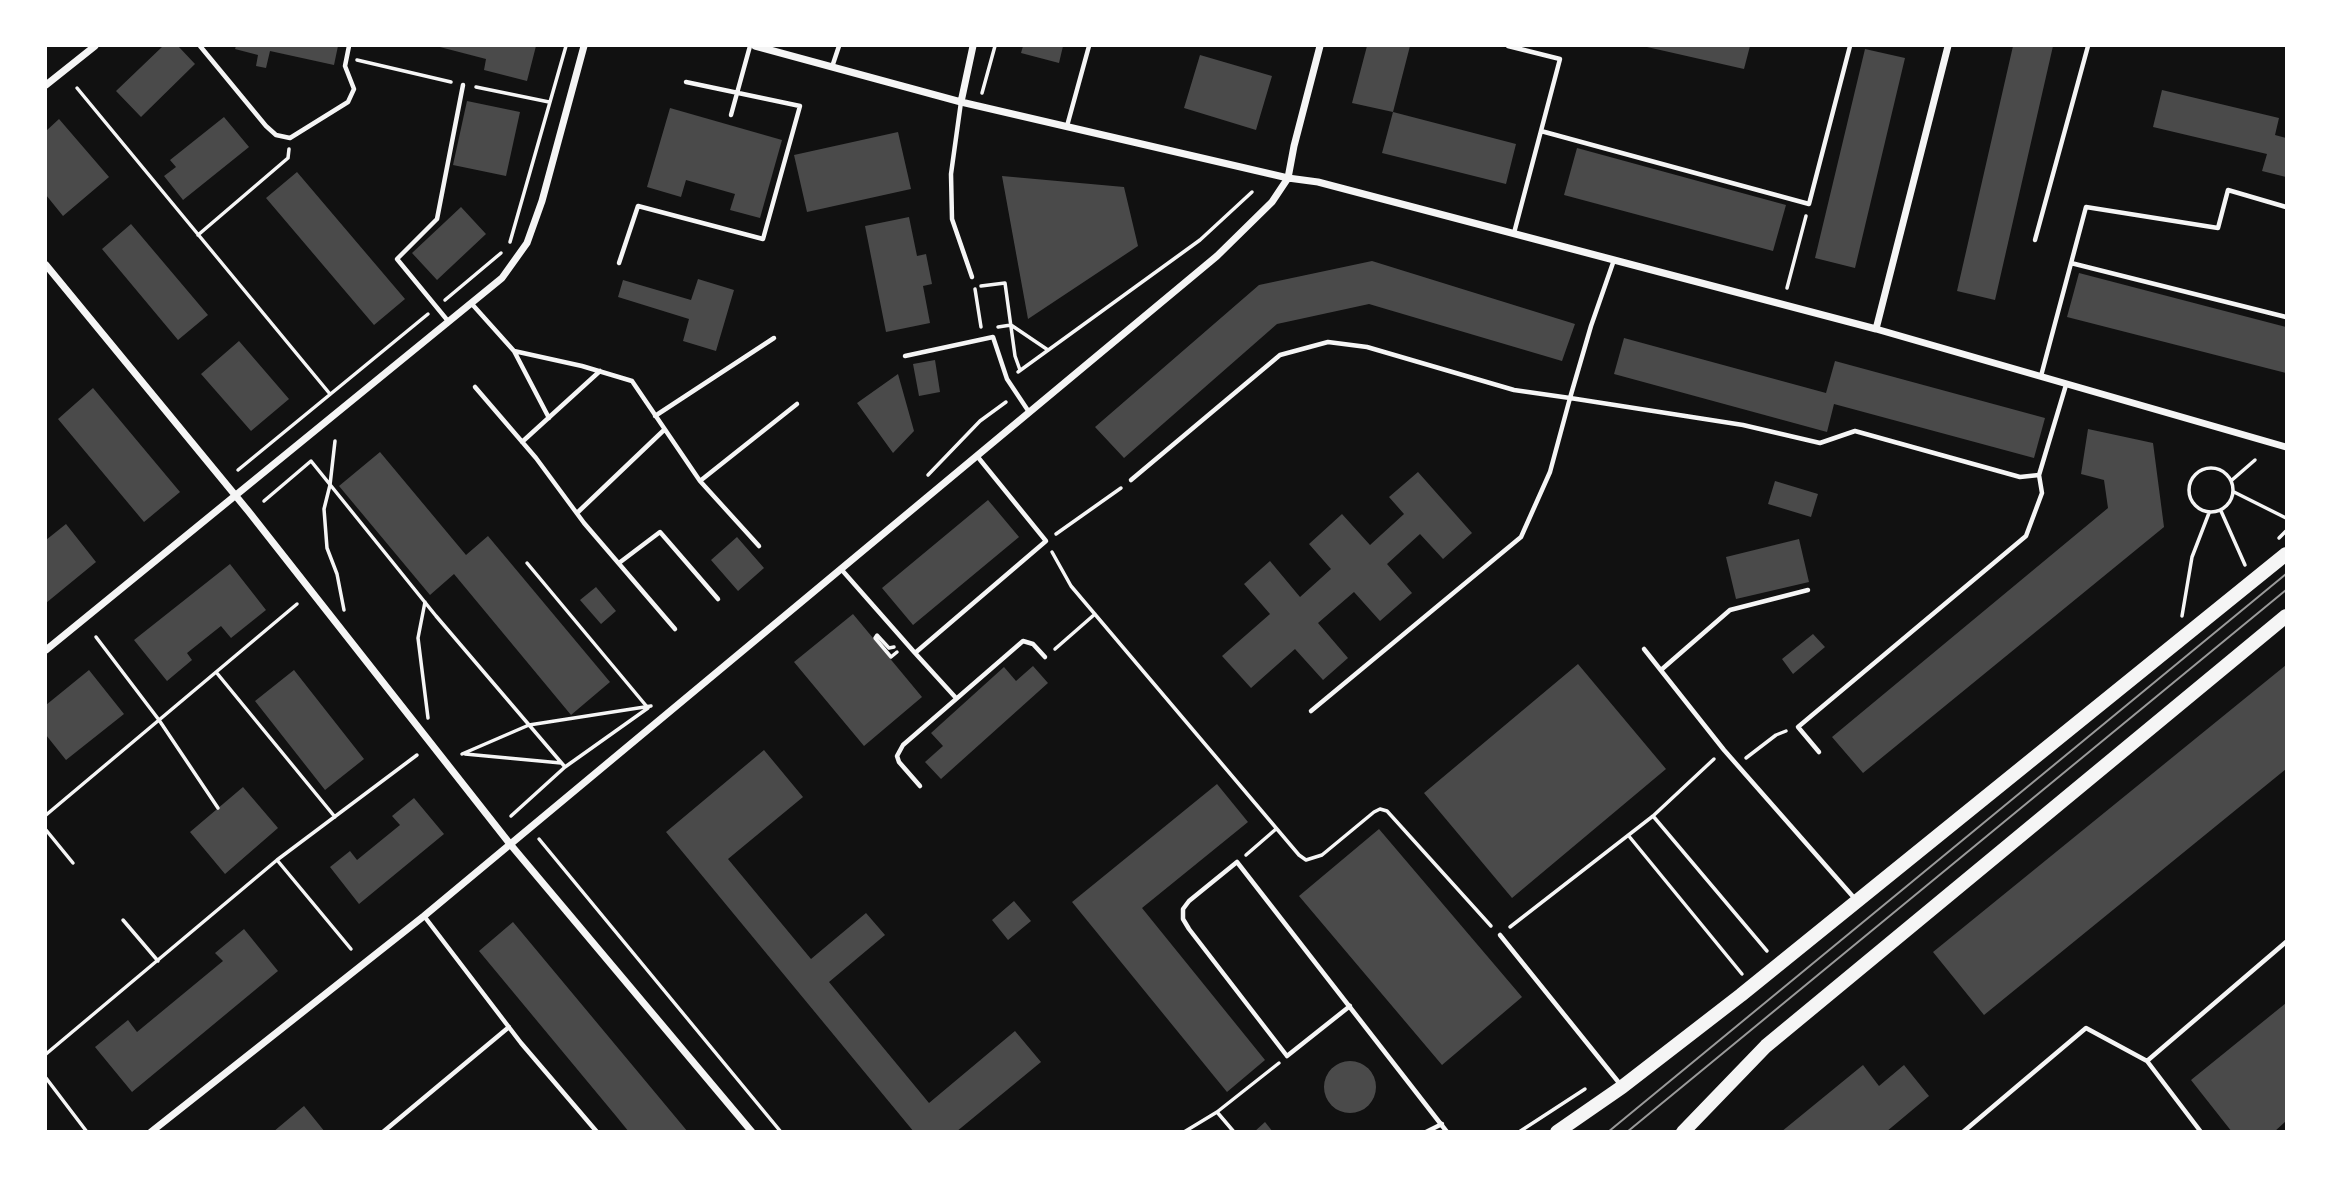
<!DOCTYPE html>
<html>
<head>
<meta charset="utf-8">
<style>
  body { margin:0 }
  #map { position:relative; width:2332px; height:1177px; overflow:hidden; background:#111; font-family:"Noto Serif",serif }
  canvas { display:block }
  .frame { position:absolute; inset:0; border:47px solid #fff; pointer-events:none }
</style>
</head>
<body>
<div id="map">
<canvas width="2332" height="1177"></canvas>
<div class="frame"></div>
</div>
<script>
const ctx = document.querySelector('canvas').getContext('2d');
ctx.lineJoin = 'round';
function fillPath(path, color) { ctx.fillStyle = color; ctx.fill(path, 'evenodd'); }
const toPath = rows => new Path2D(rows.map(r => 'M' + r).join(''));
function strokePath(path, color, width, dash) { ctx.strokeStyle = color; ctx.lineWidth = width; ctx.lineCap = dash ? 'butt' : 'round'; ctx.setLineDash(dash || []); ctx.stroke(path); }
const building = toPath([
  [163,46,178,46,195,64,141,117,116,91],
  [236,46,338,46,334,65,270,51,266,68,256,66,258,55,235,49],
  [436,46,536,46,527,81,484,70,486,59],
  [1023,46,1063,46,1059,63,1021,53],
  [1367,46,1410,46,1393,112,1516,144,1506,184,1382,153,1393,112,1352,103],
  [2013,46,2053,46,1995,300,1957,291],
  [1647,47,1647,46,1750,46,1744,69],
  [1865,49,1905,58,1855,268,1815,258],
  [1200,55,1272,76,1256,130,1184,108],
  [2162,90,2279,118,2275,135,2286,138,2286,177,2262,171,2267,154,2153,127],
  [467,101,520,112,506,176,453,165],
  [670,108,782,140,760,218,730,210,735,194,686,180,681,197,647,187],
  [224,117,249,147,183,200,164,176,176,167,170,160],
  [59,119,109,177,63,216,46,195,46,131],
  [898,132,911,189,807,212,794,155],
  [1577,148,1786,205,1773,251,1564,195],
  [297,172,405,299,374,325,266,198],
  [1002,176,1124,187,1138,246,1028,319],
  [461,207,486,234,437,280,412,253],
  [909,217,917,256,926,254,932,284,923,286,930,323,886,332,865,226],
  [131,224,208,315,178,340,102,249],
  [1372,261,1575,324,1562,361,1369,304,1277,324,1124,458,1095,427,1259,285],
  [2079,273,2286,327,2286,373,2067,317],
  [698,279,734,290,716,351,683,341,689,319,618,297,623,280,691,300],
  [1624,338,1826,393,1835,361,2045,418,2034,458,1834,404,1827,432,1614,374],
  [239,341,289,399,251,431,201,374],
  [935,360,940,392,919,396,913,364],
  [898,374,914,431,893,453,857,403],
  [93,388,180,492,144,522,58,419],
  [2088,429,2153,443,2164,527,1863,773,1832,737,2108,508,2104,480,2081,474],
  [380,452,466,555,488,536,610,682,571,715,454,574,430,595,339,486],
  [1418,472,1472,533,1443,559,1420,534,1387,564,1412,593,1380,621,1354,592,1318,623,1348,658,1323,680,1295,649,1251,688,1222,656,1270,614,1244,584,1270,561,1300,597,1331,569,1309,544,1342,514,1370,545,1404,514,1389,497],
  [1775,481,1818,494,1811,517,1768,504],
  [988,500,1019,537,913,625,882,588],
  [66,524,96,562,46,603,46,540],
  [737,537,764,568,738,591,711,560],
  [1799,539,1809,582,1736,599,1726,557],
  [230,564,266,610,231,638,221,626,187,653,192,660,167,681,134,640],
  [596,587,616,611,601,624,580,600],
  [853,614,922,697,864,746,794,662],
  [1813,634,1825,647,1793,674,1782,659],
  [1578,664,1666,769,1512,898,1424,793],
  [2286,665,2286,769,1984,1015,1933,952],
  [1033,666,1048,683,941,779,925,762,943,746,931,733,1004,667,1016,681],
  [89,670,124,714,66,760,46,735,46,705],
  [294,670,364,759,325,790,255,701],
  [764,750,803,797,728,859,811,959,866,913,885,935,829,982,929,1103,1015,1031,1041,1062,956,1132,914,1132,666,832],
  [1217,784,1248,822,1142,908,1265,1060,1227,1092,1072,902],
  [243,787,278,828,225,874,190,832],
  [414,798,444,834,359,904,330,867,350,851,357,860,400,825,392,816],
  [1379,829,1522,997,1442,1065,1299,896],
  [1014,901,1031,921,1008,940,992,920],
  [513,922,688,1132,629,1132,616,1116,479,951],
  [244,929,278,971,132,1092,95,1047,128,1020,137,1032,223,961,215,953],
  [2286,1003,2286,1121,2274,1132,2232,1132,2191,1080],
  '1324 1087a26 26 0 1 1 52 0a26 26 0 1 1-52 0Z',
  [1863,1065,1879,1086,1904,1065,1929,1096,1886,1132,1781,1132],
  [304,1106,325,1132,273,1132],
  [1265,1122,1273,1132,1254,1132]
]);
const path = toPath([
  [357,60,451,82],
  [476,87,549,102],
  [77,88,330,394],
  [982,93,995,46],
  [198,235,288,158,289,149],
  [510,242,566,46],
  [981,286,1005,283,1015,356,1020,370],
  [1787,288,1806,216],
  [975,289,981,327],
  [445,300,501,253],
  [998,327,1011,325,1048,350],
  [1018,372,1200,240,1252,192],
  [335,441,330,485,324,509,327,548,337,574,344,610],
  '2189 490a22 22 0 1 1 44 0a22 22 0 1 1-44 0Z',
  [238,470,428,314],
  [928,475,980,421,1006,402],
  [2232,480,2255,460],
  [2234,492,2286,518],
  [264,501,311,461,436,616,565,767],
  [2221,511,2245,565],
  [1056,534,1121,488],
  [2279,538,2286,531],
  [1052,552,1071,586,1299,855,1306,860,1322,855,1374,812,1380,809,1387,811,1491,926],
  [425,602,418,638,428,718],
  [2182,616,2192,557,2209,513],
  [96,637,159,720,218,808],
  [894,647,889,648,877,635,875,638,891,657,897,652],
  [1055,649,1095,614],
  [216,672,335,817],
  [462,754,529,725,651,706],
  [465,754,561,763],
  [1746,758,1776,735,1786,731],
  [46,815,297,604],
  [511,816,565,767,648,708,527,563],
  [1653,816,1767,951],
  [46,830,73,863],
  [1628,835,1742,974],
  [539,839,781,1132],
  [1246,855,1276,829],
  [277,860,417,755],
  [123,920,158,961],
  [1510,927,1653,816,1714,759],
  [46,1054,277,860,351,949],
  [46,1078,87,1132],
  [1217,1112,1234,1132],
  [1184,1132,1217,1112,1279,1063],
  [1519,1132,1585,1089]
]);
const service = toPath([
  [200,46,266,126,276,135,290,138,348,102,354,89,345,66,349,46],
  [1508,46,1560,59,1514,233],
  [832,67,839,46],
  [961,102,951,174,952,219,972,277],
  [731,115,750,46],
  [1067,126,1089,46],
  [1541,131,1809,204,1850,46],
  [2035,240,2088,46],
  [619,263,638,206,763,239,800,106,686,82],
  [2071,263,2286,317],
  [471,303,514,351,549,418],
  [448,321,397,259,437,219,463,85],
  [514,351,582,366,632,381,700,481,797,404],
  [905,356,993,337,1007,379,1029,412],
  [2041,376,2086,207,2218,228,2228,190,2286,207],
  [475,387,536,458,584,523,675,629],
  [655,416,774,338],
  [522,442,600,371],
  [1131,480,1280,355,1328,342,1367,347,1514,390,1570,398,1591,326,1614,260],
  [700,481,759,546],
  [577,513,664,430],
  [619,563,660,532,718,599],
  [841,569,915,653,1046,541,977,456],
  [1644,649,1724,750,1856,900],
  [915,653,956,698],
  [1661,670,1730,610,1808,590],
  [1311,711,1521,537,1550,472,1570,398,1743,425,1820,443,1855,431,2020,477,2039,475],
  [1819,752,1798,727,2026,536,2042,493,2039,475,2066,385],
  [920,786,899,762,897,756,903,745,1023,641,1033,644,1045,657],
  [424,916,521,1043,597,1132],
  [1500,935,1620,1084],
  [1350,1006,1287,1056,1189,929,1183,919,1183,909,1189,901,1237,862,1447,1132],
  [2147,1061,2286,942],
  [383,1132,509,1027],
  [1426,1132,1442,1124],
  [1963,1132,2086,1028,2147,1061,2201,1132]
]);
const minor = toPath([
  [755,46,961,102,1288,178,1318,182,1876,329,2286,447],
  [46,85,95,46],
  [961,102,973,46],
  [46,265,249,512,510,844,752,1132],
  [1876,329,1948,46],
  [46,650,502,278,527,243,542,201,584,46],
  [151,1132,424,916,1217,256,1272,202,1288,178,1294,146,1320,46]
]);
const secondary = toPath([
  [1557,1132,1622,1087,1741,995,2286,554],
  [1683,1132,1766,1046,2286,616]
]);
const tram = toPath([
  [1608,1132,2286,574],
  [1627,1132,2286,590]
]);
fillPath(building, '#4a4a4a');
strokePath(path, '#f5f5f5', 3.5);
strokePath(service, '#f5f5f5', 4.5);
strokePath(minor, '#f5f5f5', 7);
strokePath(secondary, '#f5f5f5', 14);
strokePath(tram, '#9a9a9a', 2);
</script>
</body>
</html>
